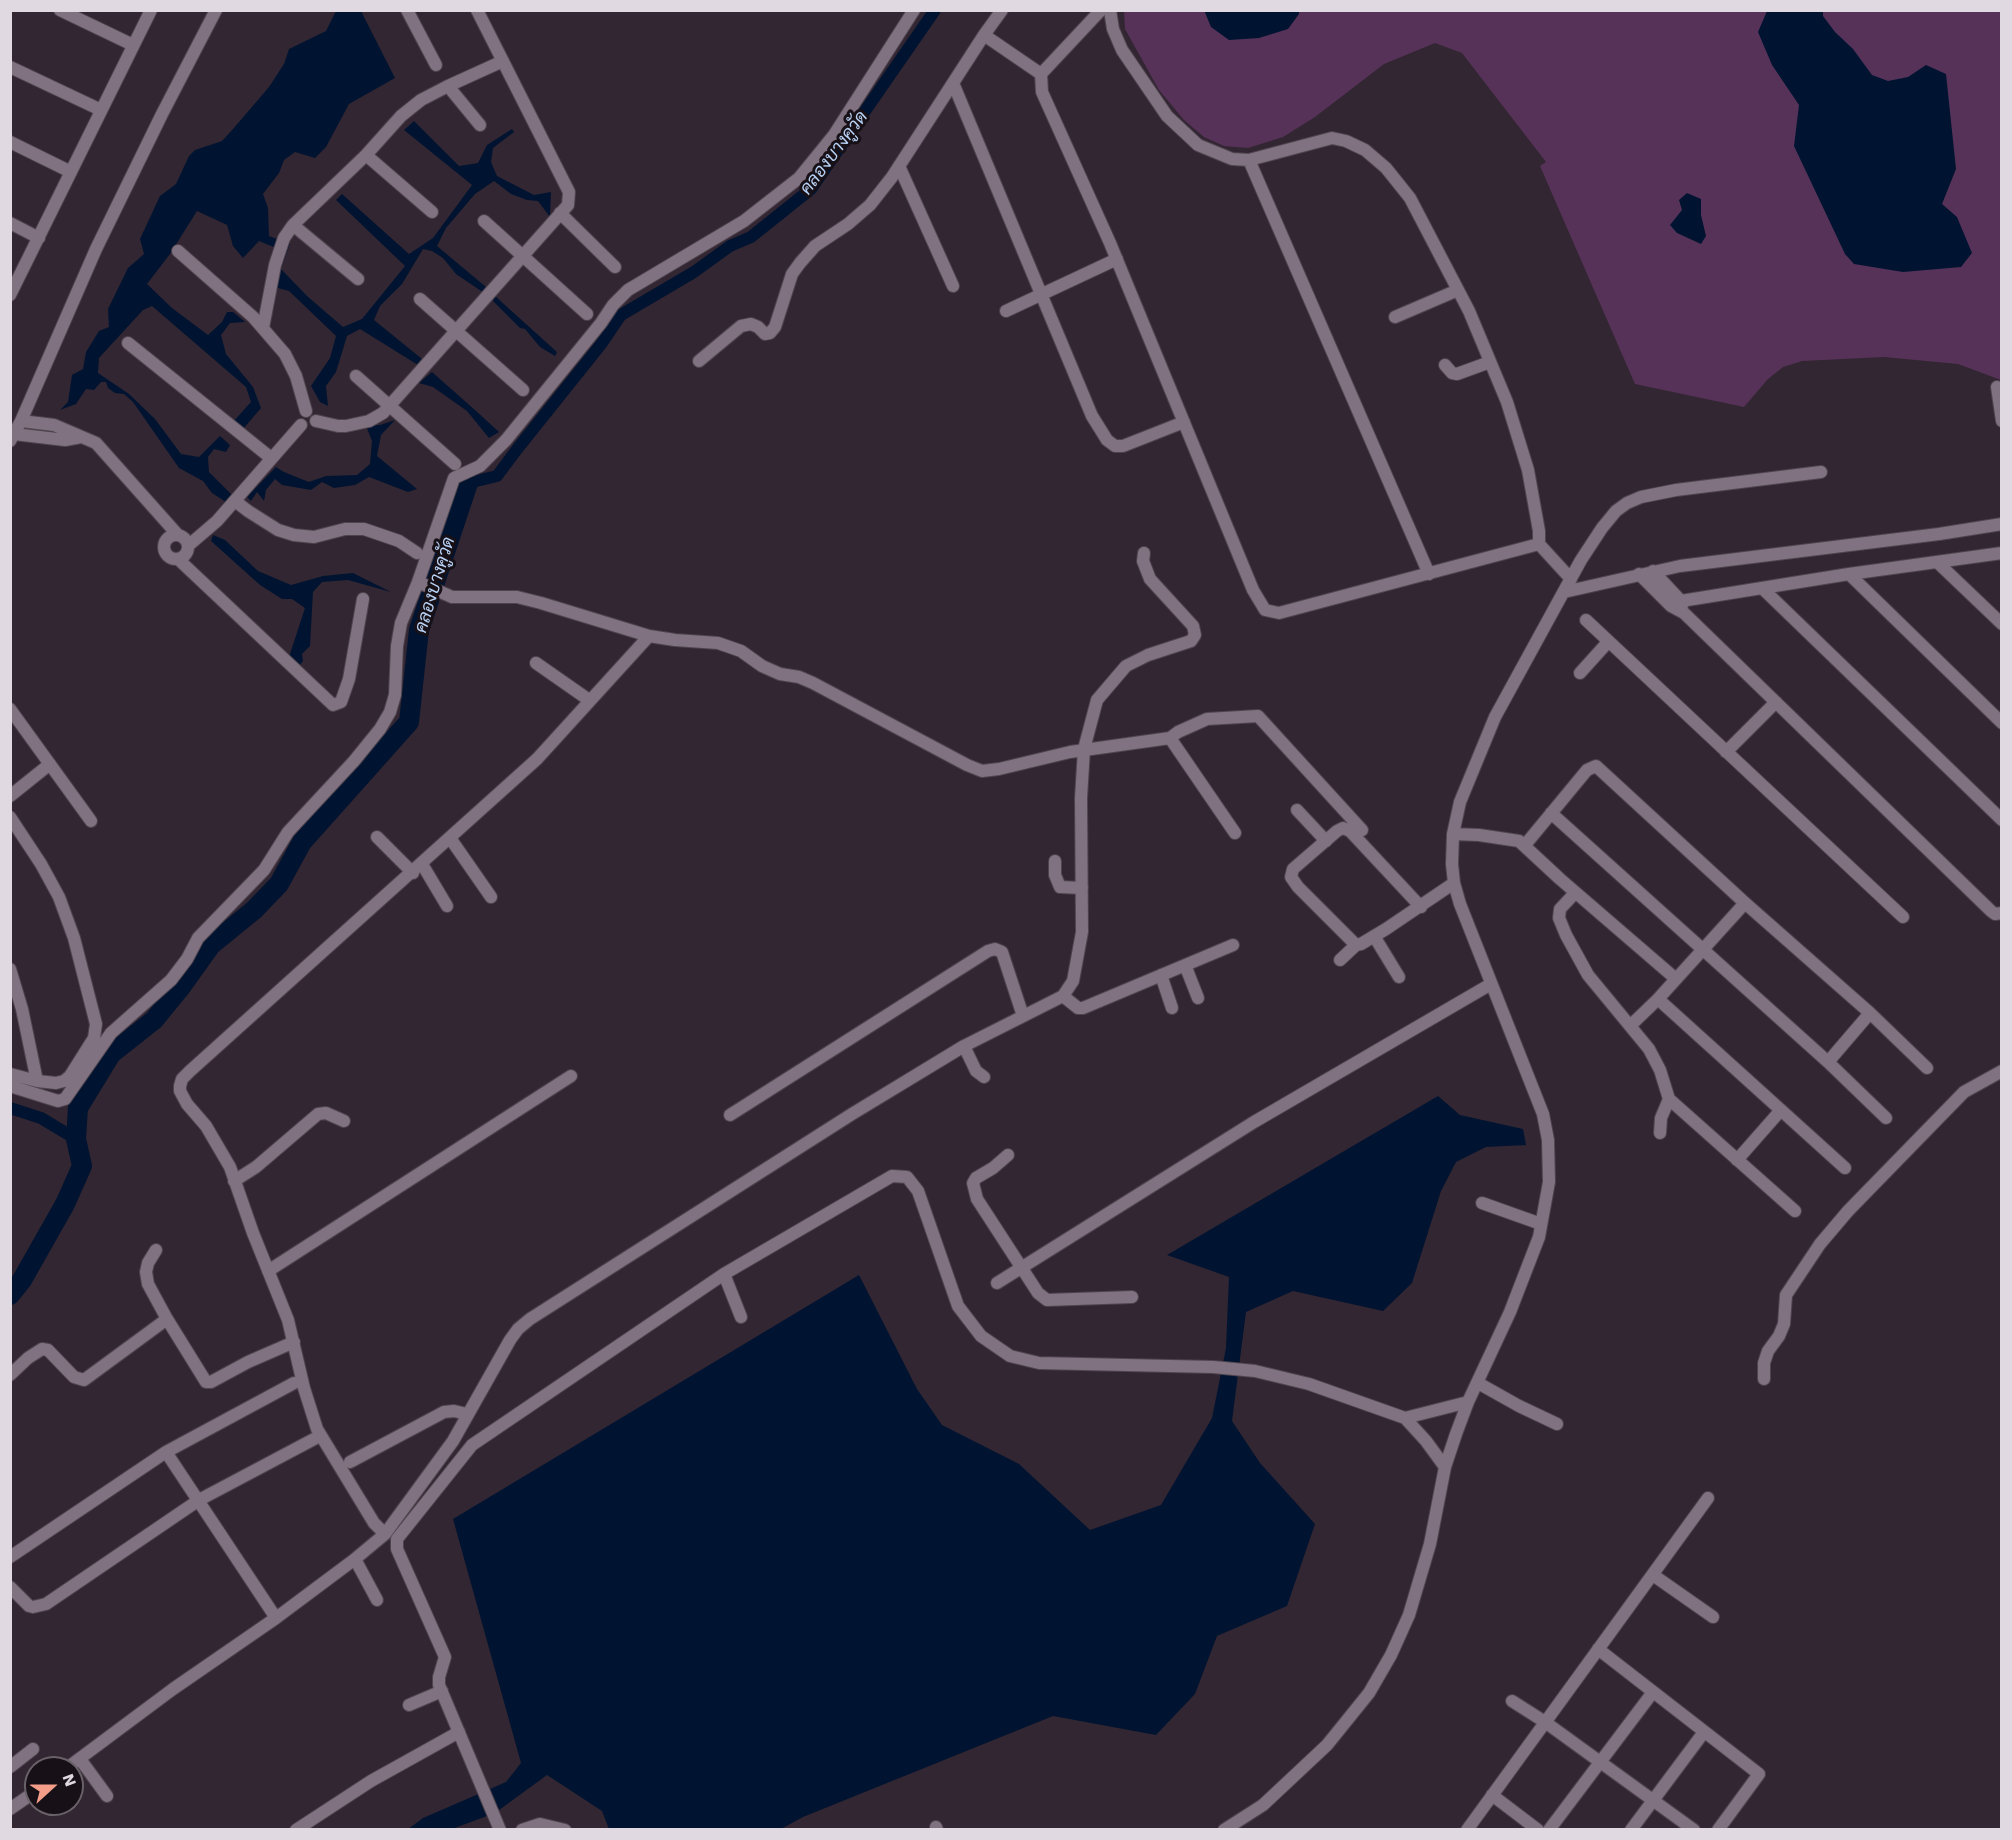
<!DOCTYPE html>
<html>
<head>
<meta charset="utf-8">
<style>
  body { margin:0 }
  #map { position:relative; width:2012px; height:1840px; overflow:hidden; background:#322632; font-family:"Work Sans",sans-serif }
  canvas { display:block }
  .frame { position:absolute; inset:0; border:12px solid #e1d9e1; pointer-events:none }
  .north { position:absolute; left:24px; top:1756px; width:60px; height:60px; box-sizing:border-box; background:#171117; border:2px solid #686168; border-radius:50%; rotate:69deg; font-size:16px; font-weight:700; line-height:24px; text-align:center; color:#e1d9e1 }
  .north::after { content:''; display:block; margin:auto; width:21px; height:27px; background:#f49e89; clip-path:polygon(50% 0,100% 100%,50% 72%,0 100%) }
</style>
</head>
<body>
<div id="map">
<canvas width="2012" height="1840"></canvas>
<div class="frame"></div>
<div class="north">N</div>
</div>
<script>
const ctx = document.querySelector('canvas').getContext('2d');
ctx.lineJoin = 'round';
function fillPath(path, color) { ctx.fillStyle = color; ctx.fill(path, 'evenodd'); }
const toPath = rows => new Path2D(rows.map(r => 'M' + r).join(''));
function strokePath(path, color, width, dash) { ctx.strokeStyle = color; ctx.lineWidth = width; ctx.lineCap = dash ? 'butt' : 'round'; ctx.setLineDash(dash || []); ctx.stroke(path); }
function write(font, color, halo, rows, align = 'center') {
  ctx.font = font + ' "Work Sans",Sarabun,sans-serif'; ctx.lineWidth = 6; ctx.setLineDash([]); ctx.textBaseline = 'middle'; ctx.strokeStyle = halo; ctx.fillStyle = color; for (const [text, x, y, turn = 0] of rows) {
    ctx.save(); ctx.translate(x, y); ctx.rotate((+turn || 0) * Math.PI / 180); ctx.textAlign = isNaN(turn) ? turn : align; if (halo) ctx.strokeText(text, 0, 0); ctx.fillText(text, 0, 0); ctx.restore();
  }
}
const green = toPath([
  [1124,10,2001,11,2001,380,1958,364,1884,357,1802,361,1783,367,1768,379,1744,407,1635,384,1540,166,1546,162,1462,53,1435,43,1384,64,1315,117,1283,137,1248,148,1224,146,1204,137,1184,120,1159,90,1125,29]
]);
const water = toPath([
  [1204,10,1299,10,1299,14,1288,29,1259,38,1229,40,1211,27],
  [336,11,361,11,395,78,349,104,326,147,315,158,295,152,284,160,279,173,263,194,268,208,269,236,290,244,281,269,307,296,343,327,362,319,405,266,336,200,342,194,409,254,433,238,472,185,404,130,414,121,459,166,478,163,487,145,512,129,514,132,493,148,491,162,497,176,534,195,551,192,550,217,538,201,527,200,511,194,494,181,475,194,446,228,437,246,486,287,484,293,456,274,443,258,432,251,423,249,402,284,380,306,374,320,422,359,418,365,360,329,347,336,336,372,326,386,328,406,320,402,311,386,330,358,336,336,289,291,278,288,268,305,276,248,259,241,243,258,233,246,227,225,197,211,170,254,147,284,172,308,208,335,222,322,227,312,233,312,245,322,230,323,221,335,226,354,253,387,261,408,243,429,232,423,251,402,246,387,152,306,143,310,99,358,98,373,129,394,155,419,181,454,199,457,220,436,230,445,226,452,214,449,208,457,209,472,235,498,229,504,212,493,203,481,179,468,133,402,124,394,115,393,108,388,106,382,101,382,94,390,86,389,76,404,60,410,68,402,72,375,83,369,86,352,99,331,109,327,108,309,128,268,144,254,140,239,160,196,176,184,189,156,195,150,222,141,233,129,269,87,284,64,289,49,326,31],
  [1767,11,1823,11,1823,16,1835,32,1853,49,1872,75,1888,81,1908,77,1926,65,1946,74,1956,169,1942,204,1957,217,1972,253,1961,267,1903,272,1854,264,1845,254,1794,146,1799,105,1772,65,1758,32],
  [1687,193,1701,199,1701,215,1706,236,1701,244,1677,233,1670,225,1682,210,1679,200],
  [495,296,557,352,555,356,540,347,525,329,520,328,493,301],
  [432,372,475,410,499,432,489,438,467,411,433,387,419,383],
  [395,420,381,435,377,456,417,489,408,492,369,477,355,485,334,488,322,482,311,490,282,485,275,479,266,490,264,501,257,492,251,501,247,497,276,467,284,472,309,482,326,476,357,475,370,464,372,441,366,426,380,425],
  [213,535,225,540,258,571,291,585,323,576,353,573,391,592,348,580,322,582,313,592,310,646,302,654,303,661,299,666,289,657,305,608,292,599,282,599,260,585,211,541],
  [1438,1096,1460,1115,1523,1129,1526,1145,1486,1147,1456,1162,1441,1191,1412,1283,1383,1311,1293,1291,1246,1312,1232,1421,1260,1463,1315,1524,1287,1606,1217,1636,1195,1694,1156,1735,1053,1716,803,1817,781,1829,609,1829,602,1811,547,1775,495,1813,452,1829,407,1830,423,1818,506,1782,521,1763,453,1519,859,1275,917,1389,942,1425,1019,1464,1090,1530,1161,1505,1212,1418,1226,1348,1229,1277,1167,1255]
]);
const canal = toPath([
  [468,483,497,476,518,448,602,343,621,315,694,272,730,246,751,237,811,189,935,10],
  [10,1108,41,1118,76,1139]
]);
const river = toPath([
  [10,1295,22,1280,65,1204,82,1166,76,1139,78,1108,111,1054,154,1020,181,987,211,945,254,910,279,884,302,842,409,722,419,630,468,483]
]);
const minor = toPath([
  [60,10,133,45],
  [407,10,436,65],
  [1101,10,1041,74,1042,92,1110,243,1253,590,1265,610,1279,613,1539,544],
  [1110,10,1113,29,1122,50,1167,116,1198,145,1232,159,1249,160,1332,138,1346,141,1365,150,1386,168,1410,198,1469,311,1507,402,1528,470,1539,531,1539,544,1571,579],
  [984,35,1041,74],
  [10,67,101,110],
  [953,83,1092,416,1107,440,1115,446,1123,446,1184,422],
  [448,86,480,125],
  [10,142,71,172],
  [366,155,432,212],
  [1249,160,1429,574],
  [899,166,953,286],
  [560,213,615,267],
  [484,221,587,314],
  [10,223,39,238],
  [293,225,358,279],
  [178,251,253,317,285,354,296,376,306,411],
  [10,295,151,10],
  [420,299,523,390],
  [1006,311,1117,259],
  [1395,317,1458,290],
  [263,328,275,265,284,238,293,225,366,155,401,116,421,100,448,86,503,61],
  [128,343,271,458],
  [699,361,741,326,751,324,758,327,765,334,770,333,775,327,792,274,800,263,815,246,848,224,870,205,892,177,984,35,1002,10],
  [1445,365,1452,373,1457,374,1490,362],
  [356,376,455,464],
  [1997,387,2002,421],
  [21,421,54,425,96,443,177,534],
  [316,421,338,426,346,426,369,421,383,413,568,205,569,192,477,10],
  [14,434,65,440,81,437],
  [10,441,21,421,96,249,162,114,216,10],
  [235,501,248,511,278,530,294,535,314,537,345,529,364,529,399,541,417,553],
  '164 547a12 12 0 1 1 24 0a12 12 0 1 1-24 0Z',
  [189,545,217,521,301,425],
  [178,559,333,705,341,702,349,679,363,599],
  [1937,562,2002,624],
  [1653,571,1681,601,1682,606],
  [1639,574,1671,606,1684,613,1991,911,1995,914,2002,913],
  [1849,574,2002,723],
  [418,582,452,597,517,597,541,603,649,636,675,640,718,643,741,651,762,666,780,674,799,677,813,683,967,765,982,771,999,769,1070,752,1170,738,1178,732,1207,719,1258,716,1362,830],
  [1763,589,2002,820],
  [1564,592,1680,566,1939,534,2002,524],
  [1671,606,1681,601,1849,574,2002,553],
  [1586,620,1903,917],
  [536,663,589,700],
  [1580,673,1608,642],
  [10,709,91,821],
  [1170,738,1235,833],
  [1726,752,1776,702],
  [10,796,50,764],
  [1297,810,1326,841],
  [1551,813,1828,1062,1886,1118],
  [10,817,41,864,59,897,74,938,96,1024,94,1038,70,1076,64,1081,56,1083,37,1081,10,1074],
  [1453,834,1479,835,1519,841,1560,879,1676,979],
  [377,837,413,873],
  [450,838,491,897],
  [1525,845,1587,770,1596,766,1745,903,1870,1013,1927,1068],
  [1055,861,1055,875,1060,887,1082,888],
  [422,864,447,906],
  [1575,893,1560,909,1559,918,1566,935,1588,975,1649,1049,1660,1070,1669,1099,1795,1211],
  [1374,936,1399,977],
  [1356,945,1298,887,1291,877,1293,869,1337,831,1343,828,1350,831,1421,907],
  [1340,960,1356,945,1361,944,1386,929,1454,883],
  [1185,965,1198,998],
  [10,969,22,1009,37,1081],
  [1161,975,1172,1008],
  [1063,996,1078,1008,1083,1008,1233,945],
  [1658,999,1845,1168],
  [1631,1025,1658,999,1745,903],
  [964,1046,976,1071,984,1077],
  [1828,1062,1870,1013],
  [10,1086,58,1101,65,1099,111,1033,171,980,187,959,198,938,264,870,288,832,354,761,380,729,390,712,395,695,397,646,401,623,418,582,454,478,480,466,506,440,601,323,613,305,628,290,744,221,799,178,834,135,914,10],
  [730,1115,988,951,995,949,1002,952,1023,1016],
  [1660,1133,1661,1118,1669,1099],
  [1008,1155,993,1168,976,1178,973,1183,977,1199,1038,1293,1047,1300,1132,1297],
  [1737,1160,1781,1110],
  [234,1181,256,1167,318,1114,326,1113,344,1121],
  [1482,1203,1541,1224],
  [156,1250,148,1263,146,1272,148,1284,167,1319,206,1382,211,1382,248,1362,294,1342],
  [268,1271,571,1076],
  [724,1274,741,1317],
  [997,1283,1254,1122,1491,984],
  [10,1375,28,1358,42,1349,48,1350,74,1377,84,1380,167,1319],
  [1764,1379,1764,1363,1768,1351,1779,1336,1784,1324,1786,1295,1820,1244,1848,1211,1964,1092,2002,1071],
  [1478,1383,1519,1406,1557,1424],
  [1405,1418,1468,1402],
  [166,1452,276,1618],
  [350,1462,444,1412,454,1411,467,1414],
  [385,1534,374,1523,317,1429,304,1388,288,1320,253,1233,230,1167,206,1126,187,1104,180,1091,180,1086,182,1079,190,1071,537,759,649,636],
  [10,1557,166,1452,294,1383],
  [355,1559,377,1600],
  [1653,1575,1713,1617],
  [10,1587,29,1606,33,1607,46,1604,199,1500,316,1438],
  [1598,1649,1759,1774,1718,1830],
  [1512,1701,1545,1722,1694,1830],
  [409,1705,442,1691],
  [80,1759,107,1796],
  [10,1767,33,1749],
  [67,1768,173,1689,276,1618,355,1559,385,1534,453,1441,510,1340,518,1329,530,1319,852,1114,964,1046,1063,996,1073,981,1082,932,1081,798,1084,749,1097,700,1126,666,1148,655,1191,641,1195,635,1193,626,1150,579,1143,561,1144,553],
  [1492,1795,1538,1830],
  [10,1809,36,1791],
  [936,1827,937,1830],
  [296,1830,371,1781,459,1732],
  [500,1830,439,1685,439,1677,445,1657,397,1549,397,1539,472,1445,724,1274,892,1176,907,1177,918,1191,958,1306,981,1336,1010,1356,1039,1363,1213,1367,1255,1371,1309,1384,1405,1418,1426,1441,1445,1467],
  [522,1830,540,1824,565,1830],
  [1224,1830,1263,1805,1327,1745,1369,1693,1391,1655,1409,1615,1430,1544,1445,1467,1456,1434,1468,1402,1510,1312,1539,1237,1549,1182,1548,1140,1543,1114,1460,904,1454,883,1452,864,1453,834,1460,802,1495,717,1581,560,1602,528,1616,511,1627,503,1641,497,1676,490,1821,472],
  [1467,1830,1708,1498],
  [1549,1830,1653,1692],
  [1631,1830,1704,1732]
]);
const waterNames = [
  ["คลองบางคูวัด",834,153,-53],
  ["คลองบางคูวัด",435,585,-73]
];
fillPath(green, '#573258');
fillPath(water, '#001431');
strokePath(canal, '#001431', 12);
strokePath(river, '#001431', 20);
strokePath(minor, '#4e444e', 14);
strokePath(minor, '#807280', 12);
write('italic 18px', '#b8d1f4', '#171117', waterNames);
</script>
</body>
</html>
